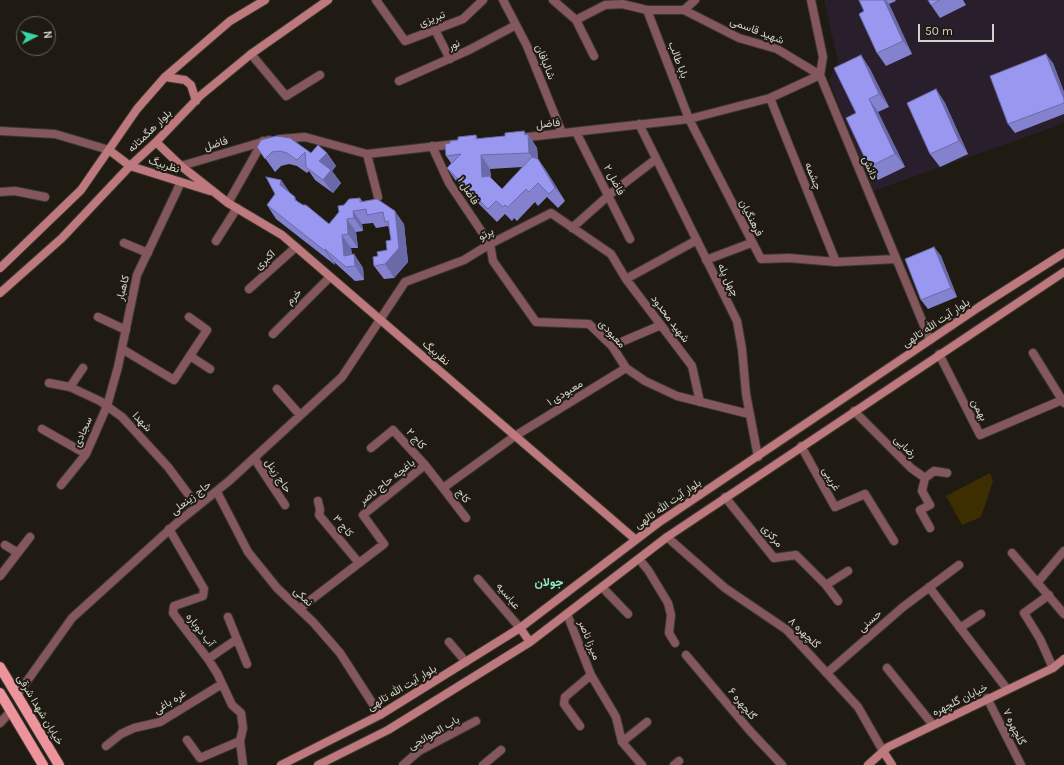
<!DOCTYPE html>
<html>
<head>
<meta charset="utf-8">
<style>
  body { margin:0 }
  #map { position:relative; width:1064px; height:765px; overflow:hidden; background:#1f1b12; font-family:Karla,sans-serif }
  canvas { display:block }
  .north { position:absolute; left:16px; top:16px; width:40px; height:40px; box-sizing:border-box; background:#1f1b12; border:1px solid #67645c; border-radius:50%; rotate:84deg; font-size:11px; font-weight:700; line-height:16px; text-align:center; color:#d3d1cb }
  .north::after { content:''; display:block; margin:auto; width:14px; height:18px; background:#3ad4a5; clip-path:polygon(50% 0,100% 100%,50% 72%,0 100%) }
  .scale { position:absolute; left:918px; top:24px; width:76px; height:18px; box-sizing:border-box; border:2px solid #d3d1cb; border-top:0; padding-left:5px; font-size:12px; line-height:14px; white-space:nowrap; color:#d3d1cb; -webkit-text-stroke:3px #1f1b12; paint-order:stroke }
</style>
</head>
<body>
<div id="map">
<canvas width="1064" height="765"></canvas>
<div class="north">N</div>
<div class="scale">50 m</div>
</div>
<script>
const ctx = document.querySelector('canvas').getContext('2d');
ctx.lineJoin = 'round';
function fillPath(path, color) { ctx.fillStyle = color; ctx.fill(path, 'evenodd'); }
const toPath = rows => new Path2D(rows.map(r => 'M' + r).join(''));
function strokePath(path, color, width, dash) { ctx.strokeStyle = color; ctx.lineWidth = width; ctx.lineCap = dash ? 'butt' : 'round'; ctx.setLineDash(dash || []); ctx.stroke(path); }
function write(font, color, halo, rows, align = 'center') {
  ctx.font = font + ' Karla,Vazirmatn,sans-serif'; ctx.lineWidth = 4; ctx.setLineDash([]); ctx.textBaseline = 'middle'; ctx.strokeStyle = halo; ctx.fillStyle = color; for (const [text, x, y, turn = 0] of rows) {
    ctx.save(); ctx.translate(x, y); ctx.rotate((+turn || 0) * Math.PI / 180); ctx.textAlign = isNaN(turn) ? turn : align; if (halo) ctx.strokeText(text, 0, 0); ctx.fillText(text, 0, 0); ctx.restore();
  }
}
const education = toPath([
  [824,0,1064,0,1064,122,1054,127,873,191,829,80,838,61]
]);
const green = toPath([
  [990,473,993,481,981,517,962,525,946,496]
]);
const street = toPath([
  [376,0,405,41,463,19,483,0],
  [503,0,527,46,562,133],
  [553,0,576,20,594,56],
  [811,0,823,57,820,75,930,340],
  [647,10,689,119,761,259,789,258,836,262,896,259],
  [684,10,695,0],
  [576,20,605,5,622,4,647,10,684,10,739,38,777,49,820,75],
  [435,30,450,59],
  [251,54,286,96,320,75],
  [399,81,469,50,516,25],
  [770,98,836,262],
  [639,124,737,321,742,349,746,394,758,457],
  [0,131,55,134,109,150],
  [576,132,630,239],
  [519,138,689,119,770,98,820,75],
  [280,139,305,137,367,154,456,144],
  [432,146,449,183,490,244,493,261,536,322,589,324,612,346,626,368,645,381,677,396,749,414],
  [367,154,378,197],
  [181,166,269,140],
  [0,192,15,191,45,197],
  [228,203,263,141],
  [572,228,609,195,656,159],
  [216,241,237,208],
  [124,243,148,253],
  [706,260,751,243],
  [626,279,697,240],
  [249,289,296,247],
  [98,317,126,330],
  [273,334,330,277],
  [612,346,661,325],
  [122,349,174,380,207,330,189,317],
  [1033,353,1064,403],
  [939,354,980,435,1062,400],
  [190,356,210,369],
  [49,383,70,387,100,401,122,417,168,467,197,506],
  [70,387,83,368],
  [277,389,300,415],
  [854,411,911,468,925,478,934,471,947,473],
  [42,429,86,454],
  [801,446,835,507,865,494,894,541],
  [371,448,393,430,425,465],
  [254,458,285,505],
  [925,478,922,491,930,505,920,510,930,528],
  [61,485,86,454,107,406,118,367,137,275,181,182],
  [443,488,466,518],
  [217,492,248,552,277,588,313,622,340,653,380,715],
  [725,497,774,558,796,555,826,585,848,571],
  [318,501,320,510,319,515,359,563],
  [169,529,204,589,203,596,174,606,173,613,208,659,217,673,232,705,241,713,243,728,240,741,243,765],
  [667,537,725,588,787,630,858,707,883,751],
  [5,545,18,553],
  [1012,553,1064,614],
  [639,559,648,570,668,603,671,615,669,633,675,643],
  [0,576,30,537],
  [478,579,520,628],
  [1037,583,1064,551],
  [826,585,838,601],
  [602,587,628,614],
  [929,587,1007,689],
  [1049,595,1024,613,1040,639,1053,668],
  [299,609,384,544,363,515,425,465,443,488,515,436,626,368],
  [567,614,591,675,616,717,622,742,642,765],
  [228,617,247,664],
  [960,628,981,614],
  [449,642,466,662],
  [686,655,750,731,782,765],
  [208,659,237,639],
  [887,668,933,725],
  [827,673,903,607,959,565],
  [17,695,72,618,178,522,229,481,342,377,405,282,464,260,490,244,551,213,611,254,626,279,692,366,700,402],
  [987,698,1021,765],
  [0,723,11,711],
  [580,726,564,704,565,697,591,675],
  [187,740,200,758,240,741],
  [622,742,647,722],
  [106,746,121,734,134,728,160,722,222,684],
  [403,765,419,751,476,721],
  [483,765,501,750],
  [674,765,679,761]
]);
const secondary = toPath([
  [165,77,185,80,191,85,196,101],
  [156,142,181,166,228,203,282,235,636,540],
  [109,150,130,166,210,191],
  [0,268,81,190,137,109,165,77,230,21,265,0],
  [0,293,62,238,130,166,156,142,200,96,251,54,328,0],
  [520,628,530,642],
  [883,751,892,765],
  [281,765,380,715,520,628,658,523,979,307,1064,253],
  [318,765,388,730,530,642,667,537,1064,272],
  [868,765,888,747,1053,668,1064,659]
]);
const primary = toPath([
  [0,667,59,765],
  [0,693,43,765]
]);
const wall = toPath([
  [859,0,895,0,896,1,889,4,912,54,886,66,877,53,864,11],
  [928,0,963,0,966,5,940,18,931,5],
  [861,55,870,69,889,107,878,112,905,167,878,180,869,167,856,113],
  [1053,63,1064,92,1064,114,1015,133,1008,124],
  [936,89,945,103,968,154,940,167,930,154],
  [528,134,537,148,538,159,547,172,565,201,558,208,547,197,538,206,535,202,517,221,514,218,512,221,505,214,497,222,456,181,447,168,451,163,446,156,450,143,458,140,476,135,478,139],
  [522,167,502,189,491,178,490,169],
  [257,147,311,153,327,153,336,166,332,171,341,183,333,193,315,180,309,171,307,173,297,166,289,164,281,166,275,172],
  [281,180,290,193,299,203,329,224,339,212,344,205,360,198,363,202,377,199,404,224,408,262,394,278,384,279,374,266,378,256,387,250,391,240,389,228,388,226,376,228,373,223,362,224,363,231,356,232,358,248,351,248,352,255,354,254,363,268,364,280,355,281,334,262,335,265,276,219,267,205,275,194],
  [934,247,941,256,957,297,928,309,921,300]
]);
const shadedWall = toPath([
  [884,0,886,0,889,4,912,54,903,41],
  [1046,54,1053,63,1064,92,1064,99],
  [861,55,870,69,889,107,879,94],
  [936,89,945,103,968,154,959,141],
  [869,99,878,112,905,167,895,154],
  [524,131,528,136,528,134,537,148,538,159,547,172,565,201,529,153],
  [327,153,336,166,332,171,341,183,333,193,323,180,319,161],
  [481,155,490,169,492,190,482,177],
  [281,180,290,193,280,185],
  [353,211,362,224,363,231,354,218],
  [395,211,404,224,408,262,394,278,385,264,399,248],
  [347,219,356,232,358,248,348,234],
  [342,235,351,248,353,266,344,256],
  [934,247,941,256,957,297,951,288],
  [325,249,334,262,335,265,325,251],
  [354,254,363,268,364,280,355,266]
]);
const building = toPath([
  [859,0,884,0,903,41,877,53,859,14,864,11,859,0],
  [928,0,940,0,931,5,928,0],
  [1046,54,1064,99,1064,103,1008,124,990,76,1046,54],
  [861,55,879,94,869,99,895,154,869,167,846,118,856,113,834,68,861,55],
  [936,89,959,141,930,154,907,103,936,89],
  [524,131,525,135,528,134,529,153,481,155,482,177,489,176,502,189,532,157,538,159,555,188,549,194,538,183,529,192,526,189,508,207,505,205,503,207,496,201,488,209,447,168,461,154,446,156,445,144,450,143,450,141,458,140,458,137,476,135,476,139,484,138,505,136,505,133,524,131],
  [276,136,290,138,311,153,318,145,327,153,319,161,331,170,323,180,306,167,305,152,297,160,287,153,280,151,272,152,265,159,257,147,261,140,276,136],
  [266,177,281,180,280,185,295,197,295,200,303,205,306,205,329,224,339,212,338,206,344,205,349,199,360,198,360,202,377,199,395,211,399,248,385,264,374,266,373,257,378,256,377,252,387,250,386,241,391,240,388,221,385,222,383,212,367,215,366,209,353,211,354,218,347,219,348,234,342,235,344,256,354,254,355,266,346,267,325,249,325,251,267,205,275,194,266,177],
  [934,247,951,288,921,300,905,259,934,247]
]);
const streetNames = [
  ["تبریزی",432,19,-21],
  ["شهید قاسمی",757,31,21],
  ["نور",454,45,-24],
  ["بابا طالب",678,60,69],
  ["شالبافان",545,62,68],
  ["فاضل",548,124,-6],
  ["بلوار هگمتانه",150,131,-44],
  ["فاضل",216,144,-17],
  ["نظربیگ",164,165,18],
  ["دانش",870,168,67],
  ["چشمه",813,176,68],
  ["فاضل ۲",614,180,62],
  ["فاضل ۱",468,191,58],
  ["فرهنگیان",751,218,63],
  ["پرتو",486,234,-28],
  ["اکبری",265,260,-42],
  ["چهل پله",728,280,64],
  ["کاهبار",123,288,-76],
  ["خرم",294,297,-45],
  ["شهید محدود",670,319,53],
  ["بلوار آیت الله تالهی",936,323,-34],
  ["معبودی",612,334,48],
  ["نظربیگ",436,353,41],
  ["معبودی ۱",565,393,-31],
  ["بهمن",979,410,63],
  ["شهدا",142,422,46],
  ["سجادی",83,432,-66],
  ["کاج ۲",416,439,48],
  ["رضایی",905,447,45],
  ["حاج زینل",278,476,56],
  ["غریبی",831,479,61],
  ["باغچه حاج ناصر",387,482,-38],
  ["کاج",463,496,52],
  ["حاج زینعلی",191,498,-38],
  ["بلوار آیت الله تالهی",668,504,-35],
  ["کاج ۳",343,526,50],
  ["مرکزی",772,536,49],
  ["عباسیه",508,596,50],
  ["نمکی",303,597,43],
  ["حسنی",870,621,-41],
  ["آب دوباره",200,630,52],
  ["گلچهره ۸",804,633,44],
  ["میرزا ناصر",589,640,68],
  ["بلوار آیت الله تالهی",402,688,-31],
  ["خیابان گلچهره",960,700,-26],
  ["غره باغی",170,702,-32],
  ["گلچهره ۶",742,704,51],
  ["خیابان شهدا شرقی",40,710,59],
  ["گلچهره ۷",1014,727,64],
  ["باب الحوائجی",434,733,-30]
];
const neighbourhoodNames = [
  ["جولان",549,583]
];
fillPath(education, '#291e2b');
fillPath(green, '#3d2e02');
strokePath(street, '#3c3830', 10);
strokePath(secondary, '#3c3830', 10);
strokePath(primary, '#3c3830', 12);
strokePath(street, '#83575b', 8);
strokePath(secondary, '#be797f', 8);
strokePath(primary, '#ed939b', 10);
fillPath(wall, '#8482ce');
fillPath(shadedWall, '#6b6aa8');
fillPath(building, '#9997f0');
strokePath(building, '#6b6aa8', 1);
write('11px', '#d3d1cb', '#1f1b12', streetNames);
write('bold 12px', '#91ebc8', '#1f1b12', neighbourhoodNames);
</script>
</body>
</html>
